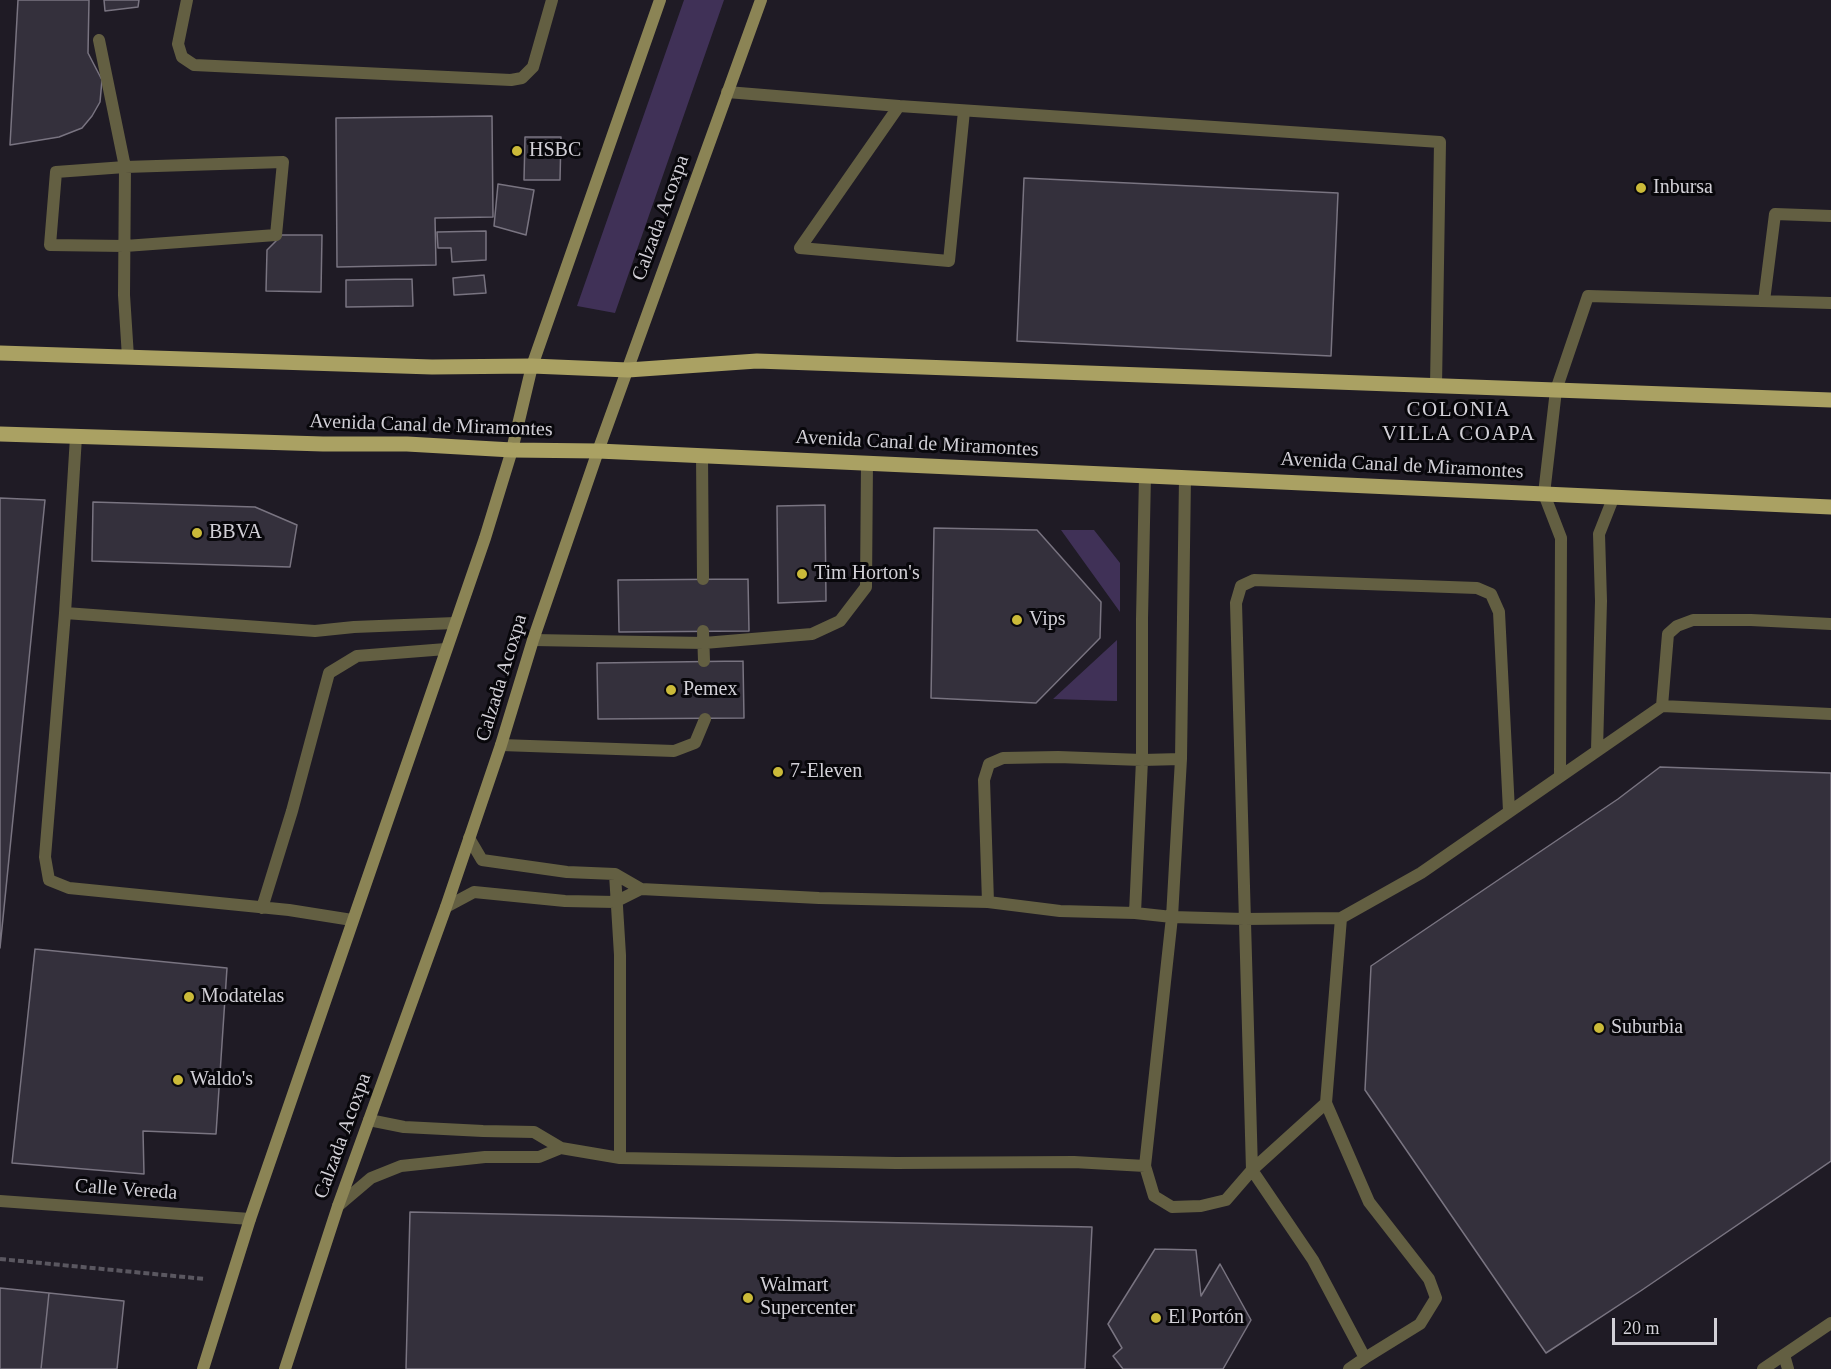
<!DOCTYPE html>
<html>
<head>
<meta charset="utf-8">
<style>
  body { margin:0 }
  #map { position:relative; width:1831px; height:1369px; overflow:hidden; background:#1f1b25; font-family:"Times New Roman",serif }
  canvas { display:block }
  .scale { position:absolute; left:1612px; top:1318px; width:105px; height:27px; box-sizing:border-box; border:3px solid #d2d0d7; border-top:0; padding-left:8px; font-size:18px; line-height:21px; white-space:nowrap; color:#d2d0d7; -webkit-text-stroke:4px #08070b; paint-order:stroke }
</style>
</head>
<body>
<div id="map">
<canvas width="1831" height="1369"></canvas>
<div class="scale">20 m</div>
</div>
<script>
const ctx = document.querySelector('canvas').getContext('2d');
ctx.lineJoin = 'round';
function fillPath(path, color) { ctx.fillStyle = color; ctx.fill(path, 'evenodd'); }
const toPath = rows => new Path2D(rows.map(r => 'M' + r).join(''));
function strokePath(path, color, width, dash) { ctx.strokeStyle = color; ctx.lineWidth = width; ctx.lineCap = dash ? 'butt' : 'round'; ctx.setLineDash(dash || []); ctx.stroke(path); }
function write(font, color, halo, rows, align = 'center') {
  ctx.font = font + ' "Times New Roman",serif'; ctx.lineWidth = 6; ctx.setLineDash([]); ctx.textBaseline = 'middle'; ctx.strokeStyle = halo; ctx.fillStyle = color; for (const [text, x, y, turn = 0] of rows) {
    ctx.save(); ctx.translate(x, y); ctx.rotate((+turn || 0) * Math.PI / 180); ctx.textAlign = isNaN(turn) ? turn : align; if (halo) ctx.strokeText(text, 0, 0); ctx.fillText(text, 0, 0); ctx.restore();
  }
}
const green = toPath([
  [684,0,724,0,615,313,577,306],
  [1061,530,1094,530,1120,563,1120,612],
  [1117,640,1117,701,1053,699]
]);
const building = toPath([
  [18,0,89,0,88,53,102,80,100,102,92,116,82,128,59,137,10,145,18,0],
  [104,0,139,0,138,7,105,11,104,0],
  [492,116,493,217,435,218,436,265,337,267,336,118,492,116],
  [525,137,561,137,560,180,524,180,525,137],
  [1024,178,1338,193,1331,356,1017,341,1024,178],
  [498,184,534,190,526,235,494,226,498,184],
  [486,231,486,260,452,262,451,248,438,248,437,232,486,231],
  [282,235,322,235,321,292,266,291,267,250,282,235],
  [484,275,486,293,454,295,453,278,484,275],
  [412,279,413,306,346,307,346,280,412,279],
  [0,498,45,500,0,948,0,498],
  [93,502,255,507,297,525,290,567,92,561,93,502],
  [825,505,826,601,778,603,777,506,825,505],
  [934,528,1037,530,1101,602,1100,638,1036,703,931,698,934,528],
  [748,579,749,631,619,632,618,580,748,579],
  [743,661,744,718,598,719,597,663,743,661],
  [1660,767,1831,773,1831,1161,1642,1290,1546,1353,1365,1090,1371,966,1618,799,1660,767],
  [35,949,227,968,216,1134,143,1131,144,1174,12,1163,35,949],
  [410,1212,1092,1227,1085,1369,406,1369,410,1212],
  [1155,1249,1196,1250,1201,1296,1220,1264,1251,1320,1223,1369,1123,1369,1113,1356,1122,1348,1108,1324,1155,1249],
  [0,1288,49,1293,41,1369,0,1369,0,1288],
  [49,1293,124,1301,117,1369,41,1369,49,1293]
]);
const path = toPath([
  [0,1259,205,1279]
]);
const lane = toPath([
  [187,0,178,44,182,57,194,65,511,80,522,78,533,67,552,0],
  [99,40,125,167,124,295,128,357],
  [727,92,899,106],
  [283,162,276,235,125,246,50,245,56,172,125,167,283,162],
  [800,248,899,106,1440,142,1436,386],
  [800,248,949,261,964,111],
  [1764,301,1775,214,1831,216],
  [76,437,65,613,45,857,49,880,69,888,289,910,352,920],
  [702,455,703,579],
  [65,613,315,631,354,627,455,623],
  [703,631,704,661],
  [533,640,704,643,812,634,840,621,866,587,867,462],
  [1662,706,1668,634,1677,626,1693,620,1751,620,1831,624],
  [501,745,674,751,695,743,705,719],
  [1597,750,1601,601,1599,534,1614,496],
  [1560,775,1561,538,1544,494,1556,390,1588,296,1831,303],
  [469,838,482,860,567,872,615,874,641,889,819,898,988,902,1060,911,1135,913,1172,917,1244,919,1341,918,1421,873,1662,706,1831,714],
  [615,874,620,955,620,1158],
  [988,902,984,780,989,764,1003,758,1058,757,1142,760,1181,759],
  [446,907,474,892,565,901,615,902,641,889],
  [262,908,292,811,329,673,357,656,446,649],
  [1135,913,1142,760,1142,619,1145,475],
  [1326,1103,1369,1202,1429,1279,1436,1298,1420,1324,1365,1358,1313,1260,1252,1170,1236,603,1241,586,1254,580,1477,588,1491,594,1499,612,1509,811],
  [369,1120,404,1127,483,1131,534,1132,561,1148,620,1158,896,1163,1074,1162,1145,1166,1154,1196,1172,1207,1201,1206,1226,1200,1252,1170,1326,1103,1341,918],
  [1145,1166,1172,917,1181,759,1185,477],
  [338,1206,371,1178,401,1166,485,1157,539,1157,561,1148],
  [1349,1369,1365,1358]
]);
const street = toPath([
  [0,1201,250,1219],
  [1784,1355,1788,1369],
  [1763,1369,1831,1323]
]);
const secondary = toPath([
  [203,1369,250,1219,485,538,512,450,532,366,660,0],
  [285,1369,338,1206,446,907,501,745,533,640,598,451,761,0]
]);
const primary = toPath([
  [0,353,432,367,532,366,628,370,757,361,1831,400],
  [0,434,323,444,407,444,512,450,598,451,1831,507]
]);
const markers = [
  [517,151,6,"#cbba39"],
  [1641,188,6,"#cbba39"],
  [197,533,6,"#cbba39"],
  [802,574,6,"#cbba39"],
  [1017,620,6,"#cbba39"],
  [671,690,6,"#cbba39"],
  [778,772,6,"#cbba39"],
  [189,997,6,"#cbba39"],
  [1599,1028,6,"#cbba39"],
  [178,1080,6,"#cbba39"],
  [748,1298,6,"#cbba39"],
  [1156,1318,6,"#cbba39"]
];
const poiNames = [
  ["HSBC",529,151],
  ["Inbursa",1653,188],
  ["BBVA",209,533],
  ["Tim Horton's",814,574],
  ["Vips",1029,620],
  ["Pemex",683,690],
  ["7-Eleven",790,772],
  ["Modatelas",201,997],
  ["Suburbia",1611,1028],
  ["Waldo's",190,1080],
  ["Walmart",760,1286],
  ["Supercenter",760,1309],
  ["El Portón",1168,1318]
];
const streetNames = [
  ["Calzada Acoxpa",661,218,-70],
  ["Avenida Canal de Miramontes",431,426,2],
  ["Avenida Canal de Miramontes",917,444,3],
  ["Avenida Canal de Miramontes",1402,466,3],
  ["Calzada Acoxpa",502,678,-73],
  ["Calzada Acoxpa",343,1136,-70],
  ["Calle Vereda",126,1190,4]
];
const neighbourhoodNames = [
  ["COLONIA",1459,410],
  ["VILLA COAPA",1459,434]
];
fillPath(green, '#403157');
fillPath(building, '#34303c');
strokePath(building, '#797481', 1.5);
strokePath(path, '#5a5760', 4, [6, 3]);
strokePath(lane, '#635f42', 12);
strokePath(street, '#635f42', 12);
strokePath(secondary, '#8b8455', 12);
strokePath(primary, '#aaa163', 15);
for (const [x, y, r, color] of markers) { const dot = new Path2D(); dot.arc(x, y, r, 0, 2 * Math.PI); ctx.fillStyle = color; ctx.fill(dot); strokePath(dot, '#08070b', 2); }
write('20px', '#d2d0d7', '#08070b', poiNames, 'left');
write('20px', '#d2d0d7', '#08070b', streetNames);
ctx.letterSpacing = '1.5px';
write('21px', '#d2d0d7', '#08070b', neighbourhoodNames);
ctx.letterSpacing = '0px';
</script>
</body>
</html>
